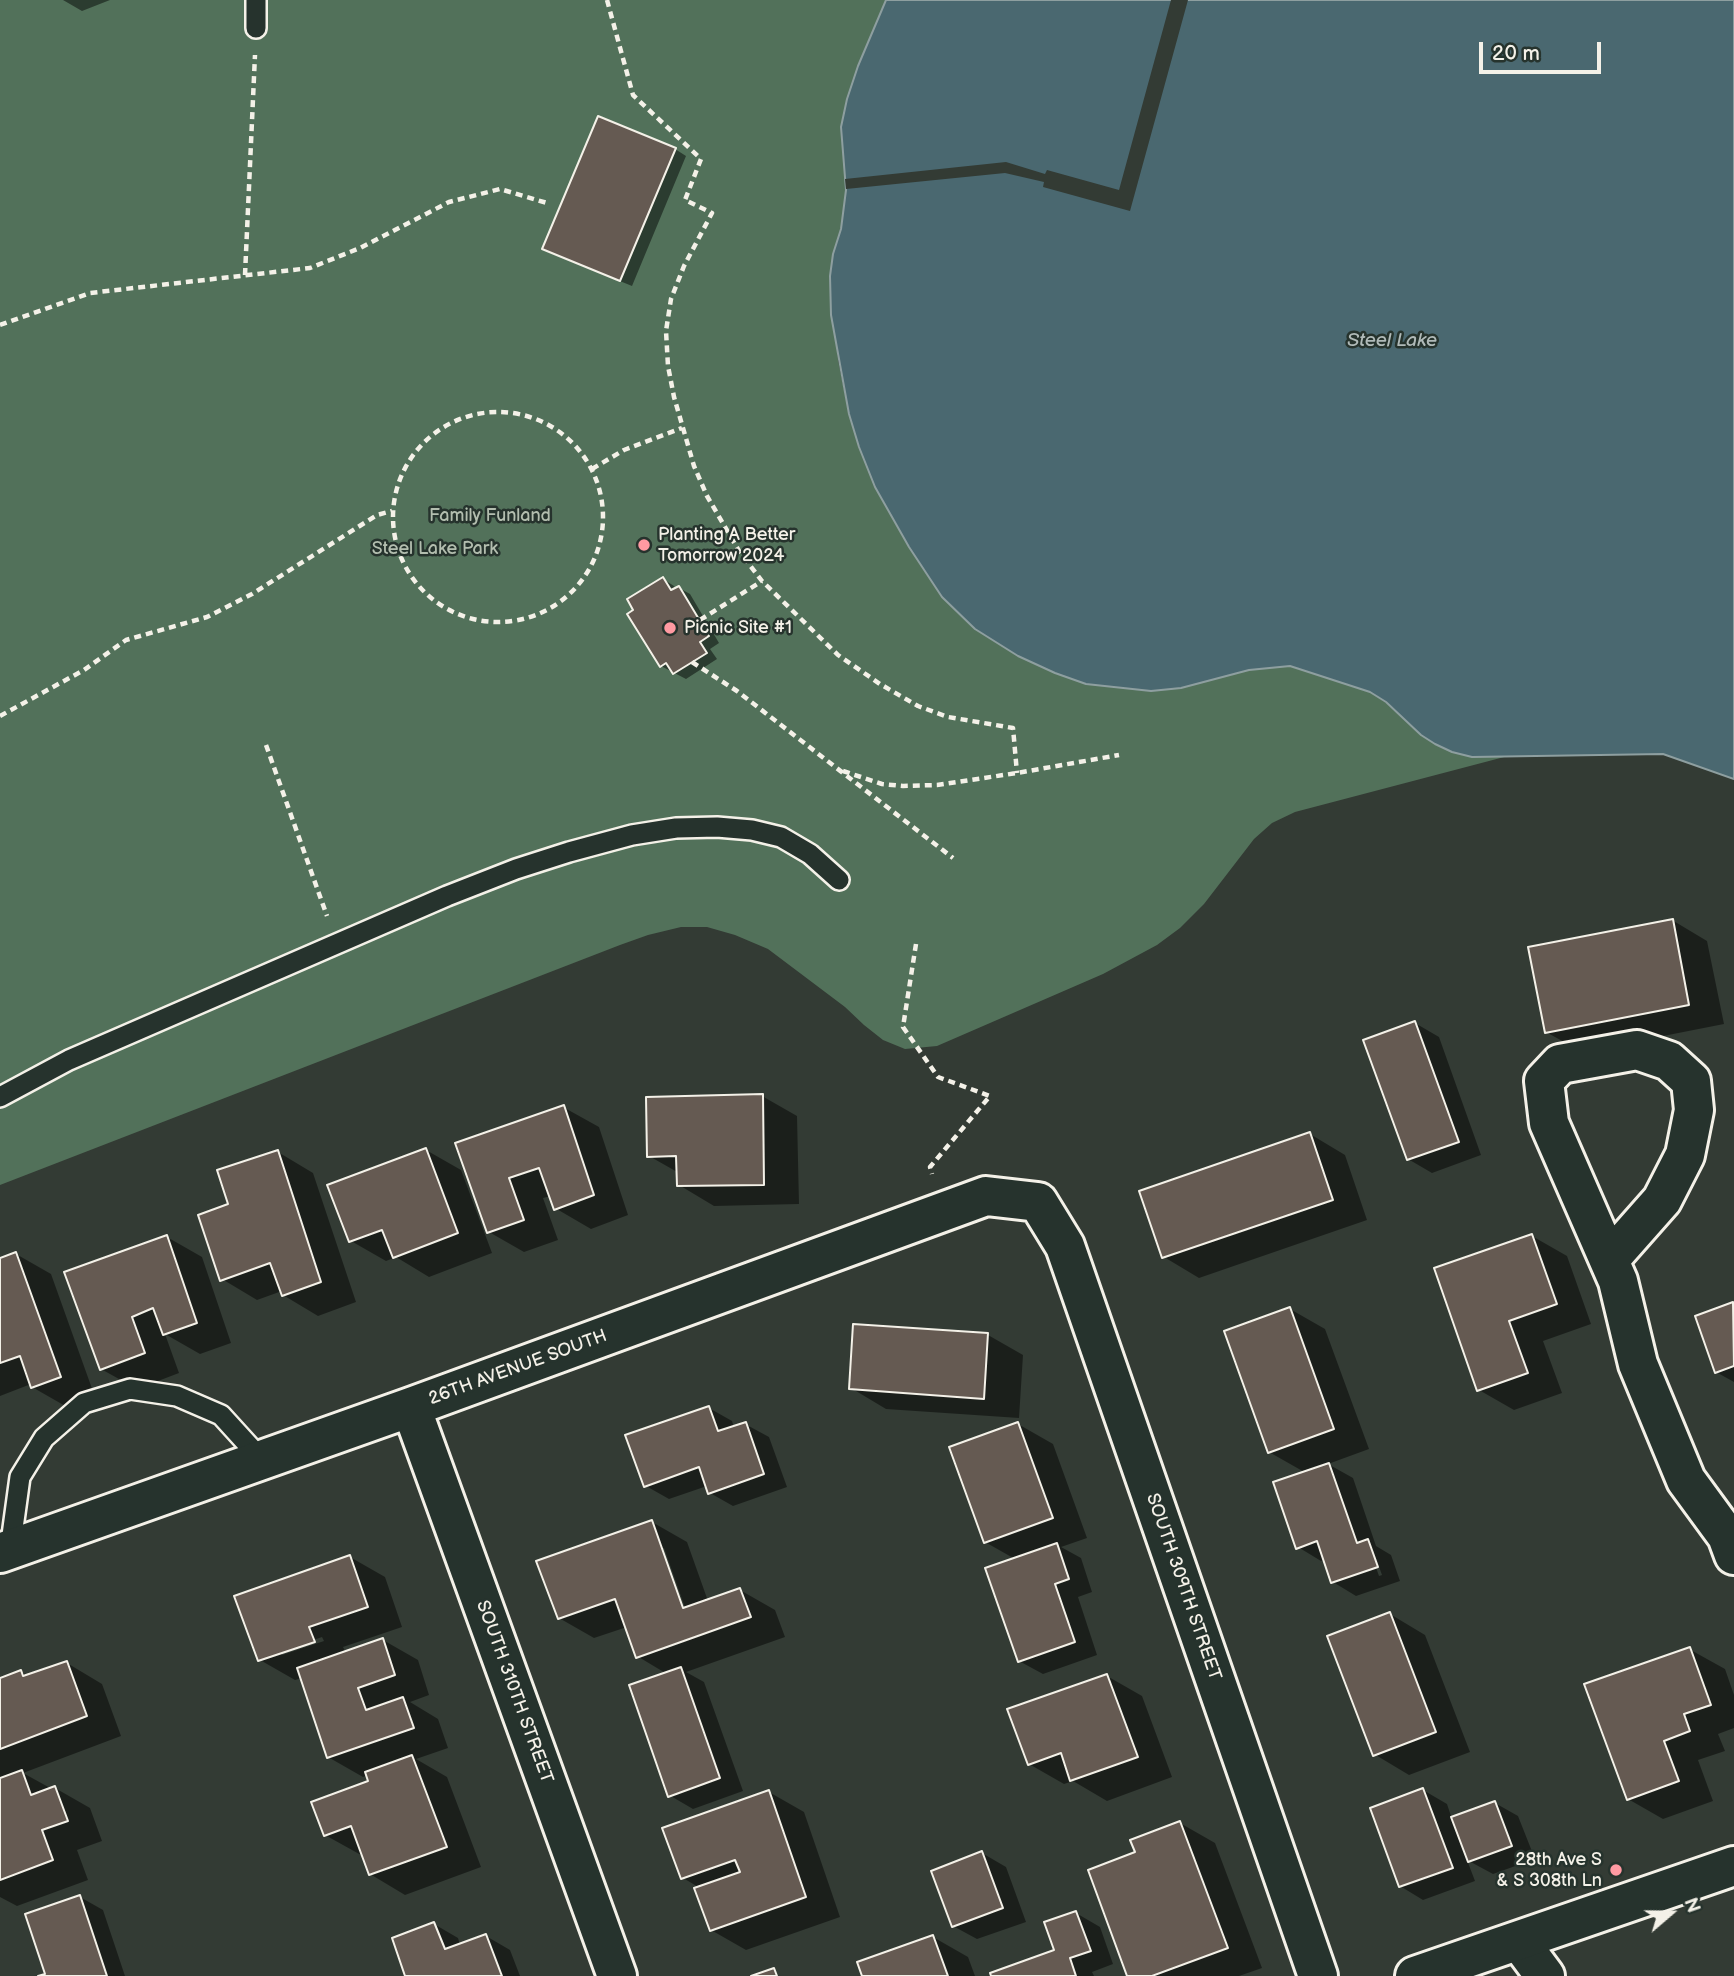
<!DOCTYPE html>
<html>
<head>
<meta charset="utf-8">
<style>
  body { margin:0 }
  #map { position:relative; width:1734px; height:1976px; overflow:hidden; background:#333b34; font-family:"Balsamiq Sans",sans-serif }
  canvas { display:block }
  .north { position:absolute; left:1636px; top:1878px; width:70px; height:70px; -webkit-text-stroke:5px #26332d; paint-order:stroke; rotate:70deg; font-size:19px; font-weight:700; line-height:28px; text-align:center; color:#f4f1e8 }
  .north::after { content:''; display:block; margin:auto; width:24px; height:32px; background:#f4f1e8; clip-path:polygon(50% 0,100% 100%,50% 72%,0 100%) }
  .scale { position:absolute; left:1479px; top:42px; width:122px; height:32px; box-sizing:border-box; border:4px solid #f4f1e8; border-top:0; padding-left:9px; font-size:21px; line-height:24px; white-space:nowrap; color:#f4f1e8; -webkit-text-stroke:5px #26332d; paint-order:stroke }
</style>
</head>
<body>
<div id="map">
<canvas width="1734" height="1976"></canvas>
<div class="north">N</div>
<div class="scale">20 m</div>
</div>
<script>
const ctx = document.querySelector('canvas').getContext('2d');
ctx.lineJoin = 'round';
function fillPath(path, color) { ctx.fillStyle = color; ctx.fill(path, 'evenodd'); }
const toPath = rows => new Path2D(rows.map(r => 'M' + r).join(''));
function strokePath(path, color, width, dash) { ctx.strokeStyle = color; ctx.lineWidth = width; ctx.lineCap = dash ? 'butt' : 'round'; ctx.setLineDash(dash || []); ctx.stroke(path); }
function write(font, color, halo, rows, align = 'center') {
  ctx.font = font + ' "Balsamiq Sans",sans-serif'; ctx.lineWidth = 5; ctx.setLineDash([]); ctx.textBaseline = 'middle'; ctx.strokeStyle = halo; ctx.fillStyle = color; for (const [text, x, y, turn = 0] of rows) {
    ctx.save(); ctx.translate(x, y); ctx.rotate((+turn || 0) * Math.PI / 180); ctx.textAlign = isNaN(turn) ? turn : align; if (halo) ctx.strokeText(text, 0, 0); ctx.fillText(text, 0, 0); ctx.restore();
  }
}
const green = toPath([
  [0,0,886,0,858,66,847,99,841,127,846,189,841,229,833,254,838,360,849,414,859,447,875,487,909,547,942,597,975,629,1018,656,1055,673,1181,688,1249,670,1290,666,1370,692,1385,702,1421,735,1472,757,1508,756,1295,812,1272,823,1254,839,1204,904,1180,928,1157,945,1103,974,937,1046,905,1049,883,1040,864,1025,845,1007,768,949,735,935,707,927,681,927,648,935,620,945,0,1185]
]);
const water = toPath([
  [886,0,1734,0,1734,779,1663,754,1472,757,1452,752,1435,744,1421,735,1386,702,1370,692,1290,666,1249,670,1181,688,1151,691,1086,684,1055,673,1018,656,975,629,942,597,909,547,875,487,859,447,849,414,831,315,830,276,833,254,841,229,846,190,841,127,847,99,858,66,886,0]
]);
const pier = toPath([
  [1171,0,1188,0,1130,211,1043,187,1044,182,1005,173,846,189,845,179,1006,162,1045,174,1047,170,1119,190]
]);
const shadow = toPath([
  [63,0,110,0,82,11],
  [675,149,686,156,632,286,556,255,545,248],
  [663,579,674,586,676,589,679,588,690,594,719,643,710,649,717,659,686,679,661,666],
  [1672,920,1707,941,1724,1024,1582,1052,1546,1032],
  [1415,1023,1439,1037,1481,1155,1432,1173,1408,1159],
  [762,1096,797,1116,799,1204,714,1206,679,1185,679,1173,649,1156],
  [563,1107,599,1127,628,1215,591,1229,555,1208,551,1196,543,1198,558,1240,524,1252,489,1232,458,1144],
  [1310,1134,1345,1155,1367,1220,1199,1278,1164,1257],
  [426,1150,461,1170,492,1253,429,1277,396,1257,386,1261,351,1241],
  [278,1152,313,1173,356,1302,318,1316,283,1295,282,1291,257,1300,222,1279,230,1205],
  [1532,1236,1567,1256,1591,1324,1543,1341,1562,1393,1514,1410,1479,1390],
  [167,1237,202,1257,231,1343,200,1354,165,1334,179,1373,137,1389,101,1369],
  [16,1254,51,1274,95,1397,67,1407,32,1387,31,1384,0,1396,0,1260],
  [1734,1304,1734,1382,1716,1372,1697,1317],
  [1290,1309,1325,1329,1369,1449,1328,1464,1353,1478,1376,1546,1391,1555,1400,1581,1356,1596,1333,1582,1325,1560,1321,1561,1298,1547,1306,1473,1269,1452],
  [1370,1550,1373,1550,1382,1575,1379,1576],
  [855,1326,988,1335,1023,1355,1019,1418,886,1409,851,1388],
  [709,1408,732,1421,734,1428,745,1424,769,1437,787,1487,733,1506,710,1493,707,1486,669,1499,646,1486],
  [1018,1424,1053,1444,1087,1538,1061,1547,1081,1558,1092,1592,1078,1597,1097,1655,1043,1674,1019,1661,1015,1559,985,1542],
  [652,1522,687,1542,708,1601,740,1590,775,1610,785,1637,686,1672,704,1682,743,1791,693,1809,669,1795,667,1674,637,1656,627,1627,594,1638,559,1618],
  [660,1548,664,1548,688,1616,684,1617],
  [350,1557,385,1577,402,1627,343,1647,346,1653,383,1640,418,1660,429,1695,410,1702,438,1719,448,1748,416,1759,447,1777,481,1867,405,1895,370,1874,363,1854,361,1855,325,1835,371,1782,368,1775,363,1777,328,1757,302,1678,295,1680,260,1660],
  [322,1637,324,1641,282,1655,282,1651],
  [1390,1614,1425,1635,1470,1752,1409,1775,1374,1754],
  [1689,1649,1725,1669,1734,1695,1734,1728,1718,1734,1725,1751,1698,1760,1713,1801,1663,1819,1628,1799],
  [67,1663,102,1684,121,1736,23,1773,52,1789,55,1788,90,1808,102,1841,77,1850,88,1880,17,1906,0,1897,0,1679,21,1672,29,1676],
  [1107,1676,1142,1696,1172,1777,1107,1801,1073,1781,1064,1784,1029,1764],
  [1423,1790,1447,1804,1452,1819,1495,1803,1518,1816,1535,1859,1493,1874,1467,1860,1475,1881,1423,1900,1400,1886],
  [769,1792,804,1812,840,1917,746,1950,711,1930,700,1888,683,1878],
  [1180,1823,1215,1843,1262,1968,1239,1976,1129,1976,1137,1853],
  [982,1853,1006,1867,1026,1922,977,1939,953,1926],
  [80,1897,103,1910,125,1976,43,1976,47,1975],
  [1076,1913,1100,1927,1113,1964,1092,1972,1094,1976,993,1976,1057,1951],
  [434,1924,458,1938,460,1945,486,1936,510,1950,520,1976,407,1976],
  [933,1937,968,1957,975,1976,864,1976]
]);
const building = toPath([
  [598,116,676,148,620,281,542,249,598,116],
  [663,577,671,590,679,586,709,636,700,642,707,653,673,674,666,663,660,667,627,614,633,610,627,599,663,577],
  [1673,919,1689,1005,1545,1033,1528,947,1673,919],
  [1415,1021,1459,1142,1407,1160,1363,1040,1415,1021],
  [763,1094,764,1185,677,1186,676,1156,647,1157,646,1097,763,1094],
  [564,1105,594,1195,554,1210,539,1168,509,1178,524,1220,487,1233,455,1143,564,1105],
  [1310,1132,1333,1200,1162,1258,1139,1191,1310,1132],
  [426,1148,458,1233,393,1258,382,1230,349,1242,327,1185,426,1148],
  [278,1150,321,1282,282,1296,270,1263,220,1281,198,1215,228,1204,217,1170,278,1150],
  [1532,1234,1557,1304,1509,1321,1528,1373,1477,1391,1434,1268,1532,1234],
  [167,1235,197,1323,163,1335,153,1308,132,1317,145,1353,100,1370,64,1272,167,1235],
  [16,1252,61,1377,31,1388,20,1356,0,1363,0,1258,16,1252],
  [1733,1302,1734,1366,1715,1373,1695,1316,1733,1302],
  [1290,1307,1334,1429,1268,1453,1224,1331,1290,1307],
  [853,1324,988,1333,984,1399,849,1389,853,1324],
  [709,1406,718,1431,746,1422,764,1474,708,1494,699,1467,644,1487,625,1435,709,1406],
  [1018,1422,1053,1518,984,1543,949,1447,1018,1422],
  [1329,1463,1357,1543,1368,1539,1378,1567,1331,1583,1317,1541,1296,1549,1273,1482,1329,1463],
  [652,1520,683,1608,740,1588,751,1617,636,1658,615,1599,558,1619,536,1561,652,1520],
  [1057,1543,1069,1579,1055,1584,1075,1642,1018,1662,985,1568,1057,1543],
  [350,1555,368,1607,309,1627,315,1642,258,1661,234,1596,350,1555],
  [1390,1612,1436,1732,1373,1756,1327,1636,1390,1612],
  [383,1638,395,1675,358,1688,366,1710,403,1697,414,1728,327,1758,297,1668,383,1638],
  [1690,1647,1711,1705,1684,1714,1690,1731,1664,1741,1679,1781,1627,1800,1584,1684,1690,1647],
  [67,1661,87,1716,0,1749,0,1678,21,1670,23,1676,67,1661],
  [681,1667,720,1778,668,1797,629,1685,681,1667],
  [1107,1674,1138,1757,1070,1781,1061,1753,1028,1765,1007,1709,1107,1674],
  [412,1755,447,1847,369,1875,351,1826,324,1836,311,1802,368,1781,365,1772,412,1755],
  [22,1770,31,1795,55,1786,68,1821,42,1830,53,1860,0,1880,0,1778,22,1770],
  [1423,1788,1453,1868,1399,1887,1370,1808,1423,1788],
  [769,1790,806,1897,710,1931,694,1888,740,1872,735,1860,681,1879,662,1828,769,1790],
  [1495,1801,1512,1846,1468,1862,1451,1817,1495,1801],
  [1180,1821,1228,1948,1152,1976,1127,1976,1088,1870,1135,1852,1130,1840,1180,1821],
  [982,1851,1003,1908,952,1927,931,1871,982,1851],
  [80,1895,107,1976,38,1976,45,1974,25,1914,80,1895],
  [1076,1911,1091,1951,1070,1958,1076,1976,991,1976,990,1973,1054,1950,1044,1922,1076,1911],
  [434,1922,445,1949,486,1934,502,1976,405,1976,392,1938,434,1922],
  [933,1935,948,1976,862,1976,857,1962,933,1935],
  [774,1968,777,1976,751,1976,774,1968]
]);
const path = toPath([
  [607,0,633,95,701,159,685,200,712,213,684,266,671,299,666,331,668,366,674,397,694,466,707,496,739,551,762,581,838,655,880,684,918,706,948,717,1013,728,1017,773],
  [245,275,255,55],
  [0,325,90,293,310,268,360,248,449,202,500,189,547,203],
  '393 517a105 105 0 1 1 210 0a105 105 0 1 1-210 0Z',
  [592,469,624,450,682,428],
  [700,620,762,581],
  [692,662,737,691,953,858],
  [0,716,84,670,126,640,207,617,252,594,377,515,392,511],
  [266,745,327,916],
  [843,771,882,784,903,786,937,785,1017,773,1119,755],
  [916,944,903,1027,938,1077,990,1096,930,1167,932,1174]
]);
const lane = toPath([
  [256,0,256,28],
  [0,1097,69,1060,447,896,516,869,569,852,632,835,676,828,717,827,752,830,781,837,810,854,839,880],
  [10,1550,20,1477,44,1438,84,1403,130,1389,177,1396,221,1415,251,1448,260,1461]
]);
const street = toPath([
  [1609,1260,1662,1200,1685,1155,1694,1110,1691,1081,1669,1061,1637,1050,1560,1064,1544,1081,1549,1123,1618,1281,1638,1364,1686,1480,1727,1536,1734,1555],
  [411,1407,617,1976],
  [0,1553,411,1407,986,1196,1038,1202,1065,1246,1318,1976],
  [1519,1941,1545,1976]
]);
const secondary = toPath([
  [1415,1976,1734,1866]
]);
const markers = [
  [644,545,7,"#ff9aa2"],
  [670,628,7,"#ff9aa2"],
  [1616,1870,7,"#ff9aa2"]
];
const parkNames = [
  ["Family Funland",490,516],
  ["Steel Lake Park",435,549]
];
const poiNames = [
  ["Planting A Better",658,535],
  ["Tomorrow 2024",658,556],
  ["Picnic Site #1",684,628],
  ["28th Ave S",1602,1860,"right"],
  ["& S 308th Ln",1602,1881,"right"]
];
const streetNames = [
  ["26TH AVENUE SOUTH",518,1368,-20],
  ["SOUTH 309TH STREET",1183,1587,71],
  ["SOUTH 310TH STREET",514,1692,70]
];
const waterNames = [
  ["Steel Lake",1392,341]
];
fillPath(green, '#52715a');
fillPath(water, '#4a6870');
strokePath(water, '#8e9fa0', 2);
fillPath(pier, '#333b34');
fillPath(shadow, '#0007');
fillPath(building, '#655a52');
strokePath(building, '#f4f1e8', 2);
strokePath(lane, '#f4f1e8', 24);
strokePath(street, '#f4f1e8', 44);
strokePath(secondary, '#f4f1e8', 44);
strokePath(path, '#f4f1e8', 4.5, [7, 5]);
strokePath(lane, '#26332d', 19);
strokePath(street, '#26332d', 38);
strokePath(secondary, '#26332d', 38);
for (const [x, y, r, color] of markers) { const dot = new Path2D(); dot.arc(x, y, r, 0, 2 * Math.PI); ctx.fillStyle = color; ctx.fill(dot); strokePath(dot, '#26332d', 2.5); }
write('18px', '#b3beaf', '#26332d', parkNames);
write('18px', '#f4f1e8', '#26332d', poiNames, 'left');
write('18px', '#f4f1e8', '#26332d', streetNames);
write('italic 19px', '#b0bab8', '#26332d', waterNames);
</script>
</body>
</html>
